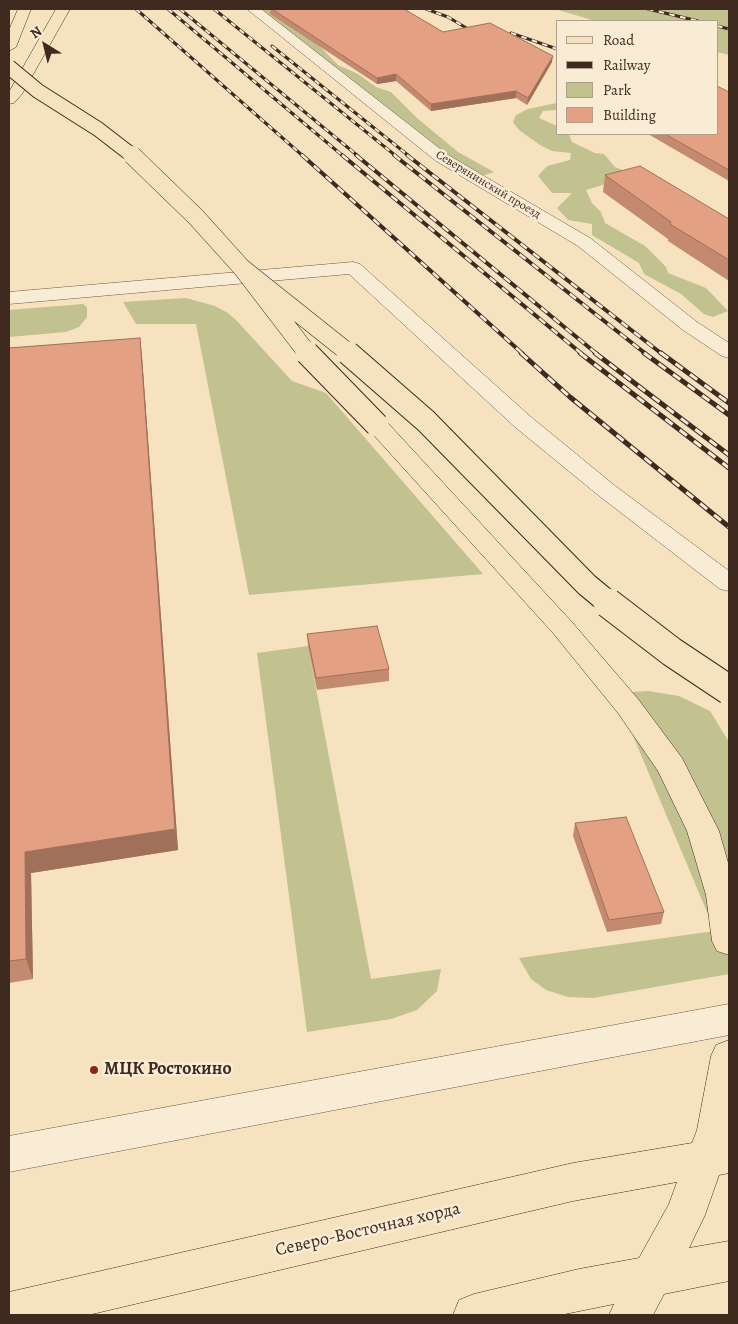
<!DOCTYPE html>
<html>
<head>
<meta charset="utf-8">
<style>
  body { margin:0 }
  #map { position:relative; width:738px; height:1324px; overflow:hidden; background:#f6e2bf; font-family:Alegreya,serif }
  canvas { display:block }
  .frame { position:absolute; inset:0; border:10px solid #3f2a20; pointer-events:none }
  .legend { position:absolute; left:556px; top:20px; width:162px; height:115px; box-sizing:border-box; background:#f9ecd5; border:1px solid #af9e8d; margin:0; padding:6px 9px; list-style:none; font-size:15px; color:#3f2a20 }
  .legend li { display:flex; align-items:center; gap:10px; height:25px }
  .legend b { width:25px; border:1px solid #af9e8d }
  .north { position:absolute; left:20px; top:20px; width:50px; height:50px; -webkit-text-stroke:4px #f9ecd5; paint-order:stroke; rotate:324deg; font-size:14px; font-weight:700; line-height:20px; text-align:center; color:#3f2a20 }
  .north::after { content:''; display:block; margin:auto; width:18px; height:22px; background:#3f2a20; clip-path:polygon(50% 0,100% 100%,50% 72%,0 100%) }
</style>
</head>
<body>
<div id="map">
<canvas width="738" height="1324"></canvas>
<div class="frame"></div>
<ul class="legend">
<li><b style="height:6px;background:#f6e2bf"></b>Road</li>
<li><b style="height:6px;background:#3f2a20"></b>Railway</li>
<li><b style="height:14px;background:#c1c28f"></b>Park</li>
<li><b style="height:14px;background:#e4a082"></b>Building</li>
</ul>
<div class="north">N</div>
</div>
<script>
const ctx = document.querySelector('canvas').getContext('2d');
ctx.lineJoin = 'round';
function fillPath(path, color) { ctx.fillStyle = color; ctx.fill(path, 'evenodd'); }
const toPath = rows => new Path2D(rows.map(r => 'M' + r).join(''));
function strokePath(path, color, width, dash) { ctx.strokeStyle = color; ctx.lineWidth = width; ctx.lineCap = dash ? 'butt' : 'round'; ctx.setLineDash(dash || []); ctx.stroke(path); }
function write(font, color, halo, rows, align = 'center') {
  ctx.font = font + ' Alegreya,serif'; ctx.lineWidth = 5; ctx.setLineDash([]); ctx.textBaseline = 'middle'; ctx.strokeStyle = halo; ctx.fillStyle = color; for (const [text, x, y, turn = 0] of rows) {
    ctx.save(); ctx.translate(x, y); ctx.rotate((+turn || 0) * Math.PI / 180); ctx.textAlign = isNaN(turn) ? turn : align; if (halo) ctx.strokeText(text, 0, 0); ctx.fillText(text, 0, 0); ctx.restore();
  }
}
const green = toPath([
  [256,9,270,9,306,32,338,65,358,74,376,87,391,92,417,118,458,152,494,172,482,176,478,182,274,25],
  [555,9,729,9,729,55,717,52,717,21,595,21],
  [557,103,557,110,543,111,539,118,557,126,557,134,569,134,572,142,595,153,604,154,615,167,635,175,586,190,592,203,601,212,605,223,645,246,666,267,668,273,706,288,728,311,713,317,704,314,681,294,644,274,639,263,592,235,592,224,568,220,557,208,572,193,552,193,538,176,547,166,570,160,571,153,552,151,540,145,519,130,513,122,516,115,528,109],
  [186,298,215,306,228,313,237,321,292,381,326,393,483,574,249,595,196,324,136,324,123,302],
  [83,304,87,307,87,317,79,327,66,332,9,337,9,310],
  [308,646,371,979,441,969,437,991,417,1010,391,1019,307,1032,257,653],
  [648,691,679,696,710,711,729,742,729,974,593,998,568,997,546,990,531,979,519,958,715,931,615,693]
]);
const minor = toPath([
  [247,9,261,9,448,155,590,238,697,322,729,343,729,358,722,356,683,330,578,246,436,161,247,9],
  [353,262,360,264,531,417,614,485,729,571,729,591,720,589,598,495,515,427,349,274,9,304,9,292,353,262],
  [729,1004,729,1035,9,1172,9,1136,729,1004]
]);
const major = toPath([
  [18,9,31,9,16,47,9,51,9,30,18,9],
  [56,9,70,9,22,94,14,103,9,104,9,92,56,9],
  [377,418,385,420,571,621,638,699,682,758,719,831,729,866,729,955,717,951,712,941,706,895,687,831,658,771,618,713,553,633,369,430,366,425,369,420,377,418],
  [729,1040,729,1173,719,1175,705,1215,689,1248,729,1241,729,1281,664,1294,653,1315,609,1315,614,1304,560,1315,453,1315,459,1300,474,1294,579,1269,639,1258,669,1204,677,1182,573,1201,88,1315,9,1315,9,1292,573,1163,692,1143,697,1130,711,1056,716,1045,729,1040]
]);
const railFar2 = toPath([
  [136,9,303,156],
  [168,9,343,156],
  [180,9,358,156],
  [214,9,396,156],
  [426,9,448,17,473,32],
  [648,9,698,21],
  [717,26,729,29],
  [511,33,557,49],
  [272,46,409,156]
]);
const railFar1 = toPath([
  [302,155,523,354],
  [342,155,582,354],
  [356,155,597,354],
  [394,155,646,354],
  [407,155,662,354]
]);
const rail = toPath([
  [521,353,570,397,729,527],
  [580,353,729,468],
  [595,353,729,455],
  [644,353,729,415],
  [661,353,729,403]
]);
const majorBridgeFar3 = toPath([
  [9,67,38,91,98,129,133,156]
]);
const majorBridgeFar2 = toPath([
  [132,155,196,217,242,268,308,354],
  [242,268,350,354]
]);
const majorBridgeFar1 = toPath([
  [307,353,377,425],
  [348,353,426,421,587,585,610,604]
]);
const majorBridge = toPath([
  [608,603,672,652,729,690]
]);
const wall = toPath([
  [270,9,404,9,443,32,552,62,527,105,516,98,431,111,396,81,377,84,270,14],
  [729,92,729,181,648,134,717,134],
  [605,175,729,219,729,281,668,241,668,239,603,192],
  [140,338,142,357,178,850,31,873,33,979,9,983,9,348],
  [307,634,389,669,389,681,317,690,308,646],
  [575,823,664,912,661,924,607,932,573,836]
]);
const shadedWall = toPath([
  [553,56,552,62,527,105,528,98],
  [396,74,396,81,377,84,377,78],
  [516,91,516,98,431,111,431,104],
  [140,338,142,357,178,850,31,873,33,979,26,959,25,852]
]);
const building = toPath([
  [272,9,404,9,443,32,490,23,553,56,528,98,516,91,431,104,396,74,377,78,272,9],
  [717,86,729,92,729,170,665,134,717,134,717,86],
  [640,166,729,219,729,260,670,224,671,222,605,175,640,166],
  [140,338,175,829,25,852,26,959,9,961,9,348,140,338],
  [377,626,389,669,316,678,307,634,377,626],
  [626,817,664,912,609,920,575,823,626,817]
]);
const markers = [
  [94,1070,5,"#8f2418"]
];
const farStreetnames = [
  ["Северянинский проезд",488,185,31]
];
const nearPoinames = [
  ["МЦК Ростокино",104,1070]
];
const nearStreetnames = [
  ["Северо-Восточная хорда",368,1230,-13]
];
fillPath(green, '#c1c28f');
strokePath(minor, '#6d5848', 1);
strokePath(major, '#3f2a20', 1);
fillPath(minor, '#f9ecd5');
fillPath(major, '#f6e2bf');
strokePath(railFar2, '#3f2a20', 3);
strokePath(railFar1, '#3f2a20', 4);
strokePath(rail, '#3f2a20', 5);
strokePath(railFar2, '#f9ecd5', 2, [5.5]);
strokePath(railFar1, '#f9ecd5', 2.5, [8]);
strokePath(rail, '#f9ecd5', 3, [9]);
strokePath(majorBridgeFar3, '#3f2a20', 16, []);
strokePath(majorBridgeFar2, '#3f2a20', 19, []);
strokePath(majorBridgeFar1, '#3f2a20', 25, []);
strokePath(majorBridge, '#3f2a20', 31, []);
strokePath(majorBridgeFar3, '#f6e2bf', 14);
strokePath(majorBridgeFar2, '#f6e2bf', 18);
strokePath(majorBridgeFar1, '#f6e2bf', 23);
strokePath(majorBridge, '#f6e2bf', 29);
fillPath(wall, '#c48a70');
fillPath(shadedWall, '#a0705b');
fillPath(building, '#e4a082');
strokePath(building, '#a0705b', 1);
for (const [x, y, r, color] of markers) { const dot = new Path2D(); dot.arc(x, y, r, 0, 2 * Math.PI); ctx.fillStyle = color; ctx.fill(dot); strokePath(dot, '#f9ecd5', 2); }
write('12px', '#3f2a20', '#f9ecd5', farStreetnames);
write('bold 18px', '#3f2a20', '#f9ecd5', nearPoinames, 'left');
write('18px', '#3f2a20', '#f9ecd5', nearStreetnames);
</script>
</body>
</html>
